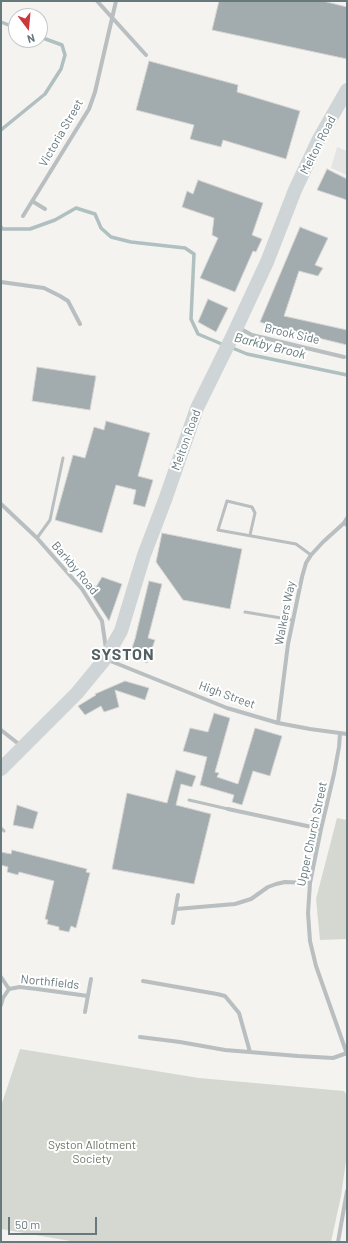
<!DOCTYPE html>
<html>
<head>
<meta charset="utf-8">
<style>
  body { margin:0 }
  #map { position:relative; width:348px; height:1243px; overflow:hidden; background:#f4f3f0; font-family:Barlow,sans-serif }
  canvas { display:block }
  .frame { position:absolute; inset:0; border:2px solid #67797d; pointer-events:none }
  .north { position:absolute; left:8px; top:8px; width:40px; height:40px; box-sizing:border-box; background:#fff; border:1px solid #c2c9cb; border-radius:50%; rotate:164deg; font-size:11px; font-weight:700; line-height:16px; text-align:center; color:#67797d }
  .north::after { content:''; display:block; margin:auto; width:14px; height:18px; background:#ca393c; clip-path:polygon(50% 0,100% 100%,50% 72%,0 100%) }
  .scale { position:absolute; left:8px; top:1217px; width:89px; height:18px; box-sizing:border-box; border:2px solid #67797d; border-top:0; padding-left:5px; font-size:12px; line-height:14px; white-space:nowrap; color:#67797d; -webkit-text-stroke:3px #fff; paint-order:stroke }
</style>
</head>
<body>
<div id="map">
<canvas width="348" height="1243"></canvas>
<div class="frame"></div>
<div class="north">N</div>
<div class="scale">50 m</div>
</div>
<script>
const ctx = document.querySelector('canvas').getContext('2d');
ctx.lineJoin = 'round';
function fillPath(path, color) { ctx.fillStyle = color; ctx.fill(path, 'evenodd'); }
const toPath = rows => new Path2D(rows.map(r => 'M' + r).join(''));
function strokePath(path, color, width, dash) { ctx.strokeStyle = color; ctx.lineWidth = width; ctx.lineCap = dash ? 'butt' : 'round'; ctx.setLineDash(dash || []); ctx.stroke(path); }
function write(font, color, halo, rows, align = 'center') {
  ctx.font = font + ' Barlow,sans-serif'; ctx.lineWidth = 4; ctx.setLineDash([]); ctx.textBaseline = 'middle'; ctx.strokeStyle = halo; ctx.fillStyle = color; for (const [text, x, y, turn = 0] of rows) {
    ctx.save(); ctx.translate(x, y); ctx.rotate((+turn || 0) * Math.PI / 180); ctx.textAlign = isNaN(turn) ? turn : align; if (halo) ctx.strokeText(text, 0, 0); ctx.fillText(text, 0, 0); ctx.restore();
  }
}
const built = toPath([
  [337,147,347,151,347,175,331,168]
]);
const green = toPath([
  [337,818,347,820,347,939,320,940,316,899],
  [20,1049,199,1078,344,1091,347,1096,347,1154,341,1196,331,1242,76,1242,1,1229,1,1106]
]);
const stream = toPath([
  [1,22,16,28],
  [1,130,45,94,61,69,65,55,62,45,40,37],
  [1,227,3,229,30,229,55,220,76,208,95,214,101,228,111,237,131,242,185,248,194,254,191,319,198,334,224,345],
  [230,347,247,354,347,375]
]);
const building = toPath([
  [219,1,323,1,347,7,347,59,212,30,219,1],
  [149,61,238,85,237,92,300,111,286,159,223,140,221,147,190,139,194,125,136,110,149,61],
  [327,169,347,179,347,200,317,190,327,169],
  [198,180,263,203,252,235,262,239,256,252,253,251,235,292,200,278,218,238,212,235,214,218,182,207,187,191,193,194,198,180],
  [300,227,328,238,315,265,323,268,318,276,299,271,284,316,347,330,347,345,282,329,260,322,300,227],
  [208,299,228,308,216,332,198,322,208,299],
  [37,367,96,376,90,410,32,401,37,367],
  [106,421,150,433,138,476,153,480,145,507,133,504,136,490,116,485,102,533,55,520,73,455,85,458,94,427,104,430,106,421],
  [162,533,242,549,230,609,183,600,156,562,162,533],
  [80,574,96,587,102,577,122,584,109,621,79,575,80,574],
  [149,581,162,584,148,638,155,640,147,663,130,654,135,639,149,581],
  [125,681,149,688,145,700,115,690,119,707,104,712,101,706,85,715,78,706,96,695,95,694,125,681],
  [214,713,230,718,215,772,219,773,217,777,238,784,255,728,282,736,270,776,253,771,242,805,232,802,234,795,200,785,207,757,183,751,190,728,208,732,214,713],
  [176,770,196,776,192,787,181,784,176,805,211,814,194,884,112,869,127,793,167,803,176,770],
  [17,805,38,812,33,829,13,825,17,805],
  [12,850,87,869,86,872,90,873,76,928,71,926,69,932,59,930,59,927,47,924,48,920,45,919,54,881,19,872,18,875,7,872,8,867,1,865,1,852,11,854,12,850]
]);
const lane = toPath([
  [250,535,255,513,252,507,227,501,218,530,296,544,311,555],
  [37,538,50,520,63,458],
  [245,612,293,620],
  [189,800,228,809],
  [1,828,4,831]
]);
const street = toPath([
  [97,1,146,55],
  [32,201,45,209],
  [23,216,89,109,95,92,116,1],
  [1,282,44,288,60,296,68,301,80,324],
  [239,328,252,335,344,357],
  [1,504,37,538,82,589,102,621,106,649],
  [347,518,344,523,347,525],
  [108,660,227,708,278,723,310,729,347,734],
  [278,723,288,644,302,577,306,563,311,555,323,542,344,523],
  [1,730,20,745],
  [340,733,339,747,334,774,321,829,310,883,308,913,310,941,316,966,347,1054],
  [228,809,321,829],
  [176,909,235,904,251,899,268,887,276,884,285,882,310,883],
  [173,923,178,895],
  [1,977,9,989],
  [143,981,217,994,225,996,239,1013,250,1052],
  [1,1005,3,998,9,989,20,987,37,989,88,996],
  [85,1012,91,979],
  [140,1037,180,1042,225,1050,298,1056,333,1058,347,1053],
  [338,1242,347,1191]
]);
const secondary = toPath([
  [1,769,77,693,105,659,121,631,144,555,165,500,197,408,233,335,267,262,295,190,319,139,347,90]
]);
const streetNames = [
  ["Victoria Street",61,133,-60],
  ["Melton Road",318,145,-63],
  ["Brook Side",292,334,13],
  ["Melton Road",186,440,-70],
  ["Barkby Road",75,568,50],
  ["Walkers Way",285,613,-79],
  ["High Street",227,695,20],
  ["Upper Church Street",312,834,-78],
  ["Northfields",50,982,6]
];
const parkNames = [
  ["Syston Allotment",92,1145],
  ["Society",92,1159]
];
const waterNames = [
  ["Barkby Brook",270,346,14]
];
const districtNames = [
  ["SYSTON",123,655]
];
fillPath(built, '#e4e5e3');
fillPath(green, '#d5d8d0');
strokePath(stream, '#b0bfbf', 3.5);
fillPath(building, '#a2abad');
strokePath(building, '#d5d4d3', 1);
strokePath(lane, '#b9bec0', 3);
strokePath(street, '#b9bec0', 4);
strokePath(secondary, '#cfd5d6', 14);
write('12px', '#67797d', '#fff', streetNames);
write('12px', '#6c7564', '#fff', parkNames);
write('italic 13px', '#637a7b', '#fff', waterNames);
ctx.letterSpacing = '1px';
write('bold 16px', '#536063', '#fff', districtNames);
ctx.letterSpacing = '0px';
</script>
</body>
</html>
